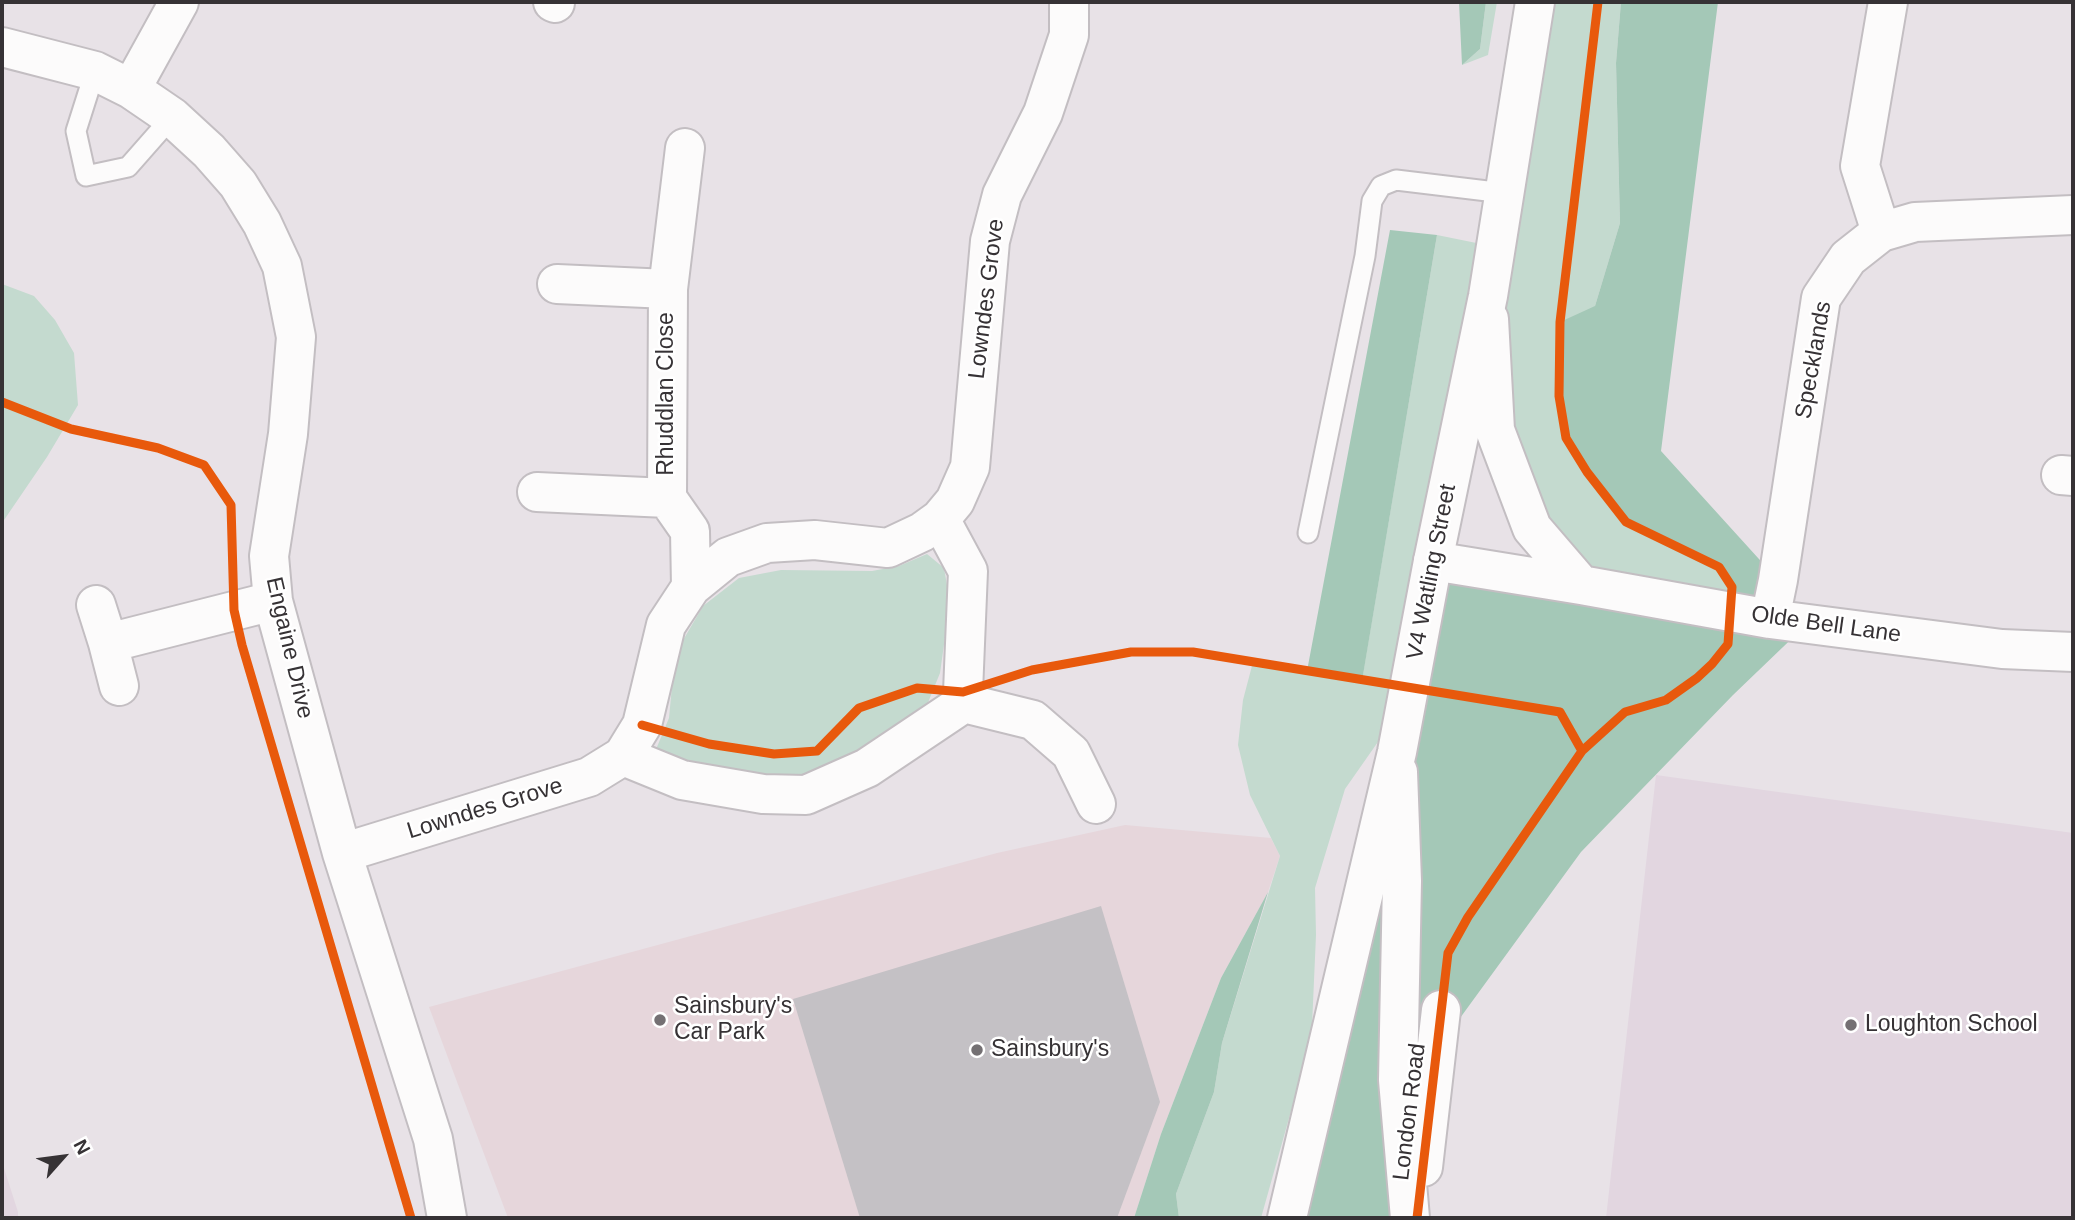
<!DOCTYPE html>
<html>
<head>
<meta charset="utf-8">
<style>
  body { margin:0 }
  #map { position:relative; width:2075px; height:1220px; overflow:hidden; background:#e8e2e7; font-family:Helvetica,sans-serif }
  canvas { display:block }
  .frame { position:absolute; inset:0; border:4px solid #363235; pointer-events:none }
  .north { position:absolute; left:28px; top:1122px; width:70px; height:70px; -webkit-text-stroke:5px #fff; paint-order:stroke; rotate:62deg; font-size:19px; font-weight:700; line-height:28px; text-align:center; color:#363235 }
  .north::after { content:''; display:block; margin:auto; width:24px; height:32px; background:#363235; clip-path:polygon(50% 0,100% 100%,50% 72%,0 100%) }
</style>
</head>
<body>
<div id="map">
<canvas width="2075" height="1220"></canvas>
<div class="frame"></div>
<div class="north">N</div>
</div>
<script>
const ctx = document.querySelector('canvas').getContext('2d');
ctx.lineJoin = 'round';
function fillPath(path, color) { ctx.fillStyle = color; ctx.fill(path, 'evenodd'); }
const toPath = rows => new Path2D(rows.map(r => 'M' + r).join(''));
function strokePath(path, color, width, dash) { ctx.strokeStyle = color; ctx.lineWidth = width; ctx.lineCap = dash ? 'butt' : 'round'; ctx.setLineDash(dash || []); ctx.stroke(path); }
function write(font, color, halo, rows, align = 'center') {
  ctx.font = font + ' Helvetica,sans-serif'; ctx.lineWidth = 5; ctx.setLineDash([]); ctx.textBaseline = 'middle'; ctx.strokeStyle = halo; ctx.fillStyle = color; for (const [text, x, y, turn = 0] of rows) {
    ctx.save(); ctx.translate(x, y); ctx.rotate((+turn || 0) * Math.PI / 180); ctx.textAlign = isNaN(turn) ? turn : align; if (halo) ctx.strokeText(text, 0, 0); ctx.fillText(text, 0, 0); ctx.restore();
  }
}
const commercial = toPath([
  [1125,825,1271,838,1280,856,1268,892,1221,978,1161,1134,1134,1218,508,1218,429,1007,997,853]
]);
const built = toPath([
  [1656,775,2073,833,2073,1218,1606,1218],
  [2,1162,18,1212,18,1218,2,1218]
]);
const green = toPath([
  [1486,2,1497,2,1488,55,1462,65,1480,49],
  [1536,2,1621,2,1616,63,1620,223,1595,306,1626,522,1719,567,1732,587,1731,612,1581,585,1532,528,1488,300,1415,689,1345,789,1315,888,1316,935,1312,1026,1307,1054,1261,1218,1179,1218,1176,1194,1214,1092,1222,1043,1280,856,1250,795,1238,745,1243,700,1253,662,1362,680,1437,235,1496,247],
  [2,284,34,296,55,320,74,353,78,405,47,457,2,523],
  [927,554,944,568,950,602,940,673,925,710,908,732,806,779,767,783,652,759,669,718,675,654,703,606,739,578,781,570,872,571,899,566]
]);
const forest = toPath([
  [1459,2,1486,2,1480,49,1462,65],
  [1621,2,1718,2,1661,451,1778,580,1770,618,1808,623,1733,695,1581,852,1436,1051,1417,1218,1286,1218,1433,561,1731,612,1732,587,1719,567,1626,522,1587,472,1566,438,1559,396,1560,322,1595,306,1620,223,1616,63],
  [1390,230,1437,235,1362,681,1307,671],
  [1268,892,1222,1043,1214,1092,1176,1194,1179,1218,1134,1218,1161,1134,1221,978]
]);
const building = toPath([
  [1101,906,1160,1102,1117,1218,860,1218,793,999]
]);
const lane = toPath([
  [95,71,76,131,86,176,128,167,172,117],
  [1308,533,1365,256,1372,201,1381,186,1396,180,1504,193]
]);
const street = toPath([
  [553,2,555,3],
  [2,47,95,71,131,89,172,117,209,151,238,184,262,223,282,266,296,337,288,434,269,556,273,601,342,853,433,1139,447,1218],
  [131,89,179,2],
  [1881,232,1860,166,1888,2],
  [557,284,668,289,667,498],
  [668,289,685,148],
  [1489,319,1495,430,1532,528,1581,585],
  [2061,475,2073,476],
  [537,492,667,498,690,531,691,587],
  [940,519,968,571,963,692,964,703],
  [1433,561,1581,585,1770,619,2002,649,2073,652],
  [96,605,108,643,119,686],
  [1770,619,1778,580,1821,298,1848,258,1881,232,1915,222,2073,215],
  [108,643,273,601],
  [623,756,682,780,763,794,806,795,867,768,964,703,1033,720,1071,753,1096,804],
  [1398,772,1402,881,1398,1080,1410,1218],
  [342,853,589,777,623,756,642,725,666,625,691,587,728,557,767,543,815,540,888,548,922,532,940,519,955,501,970,467,990,241,1002,195,1043,113,1069,35,1069,2],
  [1423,1167,1441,1010]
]);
const secondary = toPath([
  [1287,1218,1397,752,1433,561,1488,296,1535,2]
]);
const cycleway = toPath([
  [2,402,71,429,158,448,204,465,231,505,234,610,242,645,411,1218],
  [642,725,709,744,774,754,817,751,859,708,917,688,963,692,1032,670,1131,652,1193,652,1560,712,1582,751],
  [1417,1218,1448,953,1468,917,1582,751,1625,712,1666,700,1697,678,1712,664,1728,644,1732,587,1719,567,1626,522,1587,472,1566,438,1559,396,1560,322,1598,2]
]);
const markers = [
  [660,1020,7,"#747073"],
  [1851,1025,7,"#747073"],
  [977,1050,7,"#747073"]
];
const streetNames = [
  ["Lowndes Grove",987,299,-83],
  ["Specklands",1814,360,-80],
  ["Rhuddlan Close",667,394,-90],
  ["V4 Watling Street",1432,572,-79],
  ["Olde Bell Lane",1826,625,8],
  ["Engaine Drive",289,648,77],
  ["Lowndes Grove",485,809,-17],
  ["London Road",1410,1112,-83]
];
const poiNames = [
  ["Sainsbury's",674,1007],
  ["Car Park",674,1033],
  ["Loughton School",1865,1025],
  ["Sainsbury's",991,1050]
];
fillPath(commercial, '#e6d6db');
fillPath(built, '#e2d6e0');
fillPath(green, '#c4dacf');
fillPath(forest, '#a4c8b7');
fillPath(building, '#c4c1c5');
strokePath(lane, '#c3bec2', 23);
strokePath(street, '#c3bec2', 42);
strokePath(secondary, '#c3bec2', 42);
strokePath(lane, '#fcfbfb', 19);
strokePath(street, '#fcfbfb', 38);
strokePath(secondary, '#fcfbfb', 38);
strokePath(cycleway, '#e8590c', 9);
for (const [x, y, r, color] of markers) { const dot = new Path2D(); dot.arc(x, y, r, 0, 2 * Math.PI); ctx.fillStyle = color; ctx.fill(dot); strokePath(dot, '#fff', 2.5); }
write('23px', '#363235', '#fff', streetNames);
write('23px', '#363235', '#fff', poiNames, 'left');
</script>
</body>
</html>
